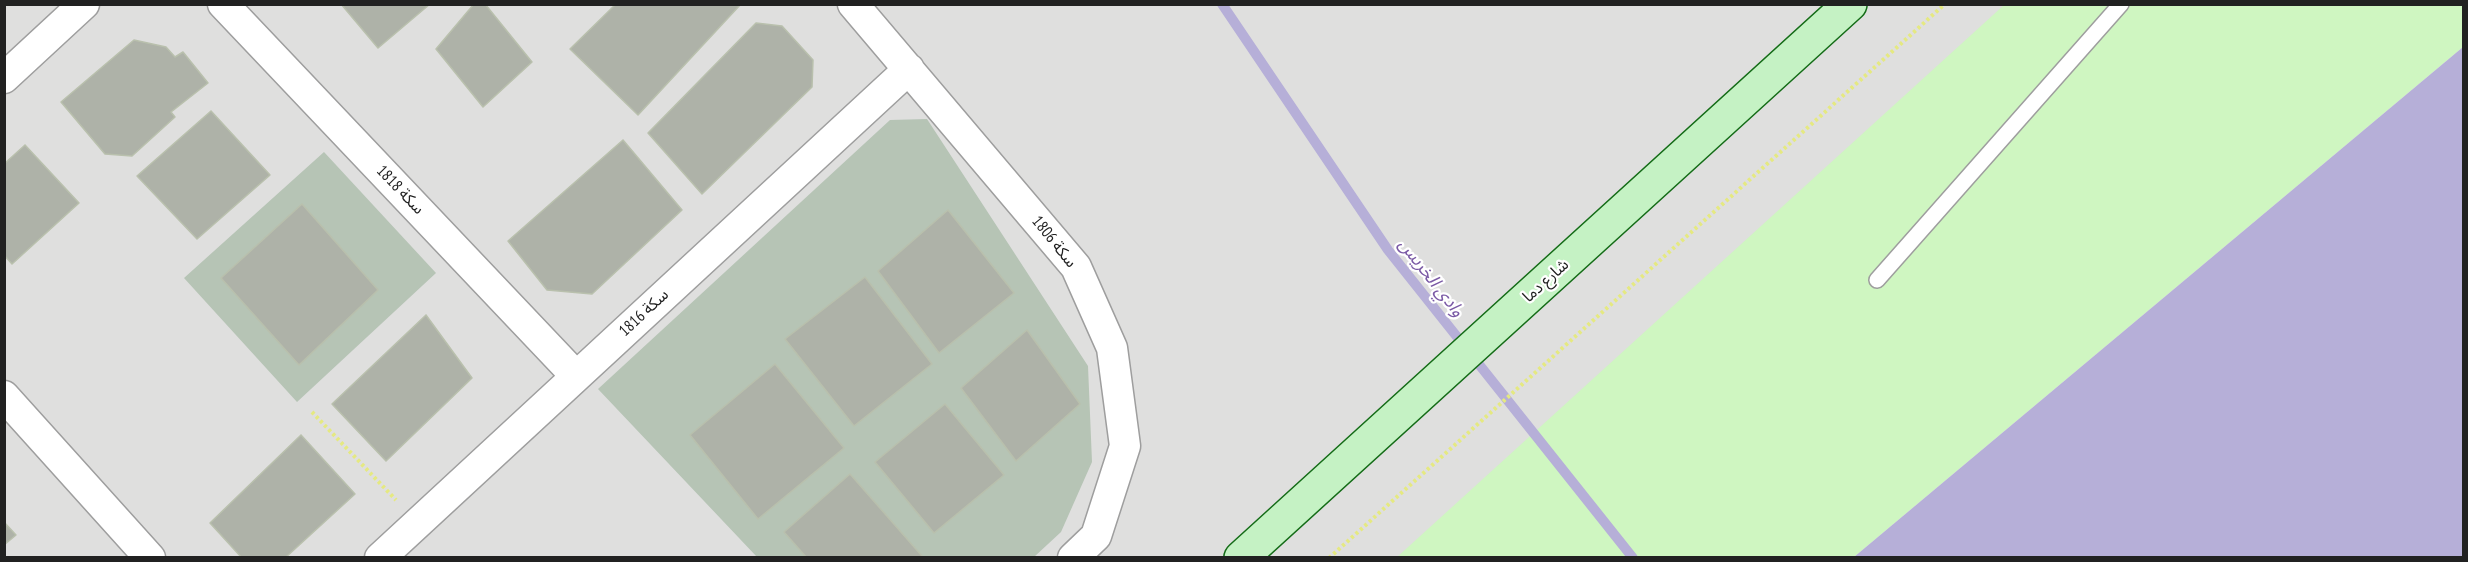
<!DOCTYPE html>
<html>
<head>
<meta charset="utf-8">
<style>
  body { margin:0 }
  #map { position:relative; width:2468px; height:562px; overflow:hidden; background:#ecf0e9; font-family:"PT Sans Narrow",sans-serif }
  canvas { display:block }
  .frame { position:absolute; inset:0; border:6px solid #212121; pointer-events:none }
</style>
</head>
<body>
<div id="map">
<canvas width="2468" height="562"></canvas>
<div class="frame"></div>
</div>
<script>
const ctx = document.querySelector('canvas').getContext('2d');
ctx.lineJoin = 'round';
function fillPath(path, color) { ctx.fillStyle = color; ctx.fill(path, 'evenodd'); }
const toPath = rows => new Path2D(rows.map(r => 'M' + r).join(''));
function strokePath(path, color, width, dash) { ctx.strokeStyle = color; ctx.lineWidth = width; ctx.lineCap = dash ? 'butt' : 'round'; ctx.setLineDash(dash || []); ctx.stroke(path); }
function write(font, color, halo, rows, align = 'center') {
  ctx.font = font + ' "PT Sans Narrow","Noto Sans Arabic",sans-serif'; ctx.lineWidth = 4.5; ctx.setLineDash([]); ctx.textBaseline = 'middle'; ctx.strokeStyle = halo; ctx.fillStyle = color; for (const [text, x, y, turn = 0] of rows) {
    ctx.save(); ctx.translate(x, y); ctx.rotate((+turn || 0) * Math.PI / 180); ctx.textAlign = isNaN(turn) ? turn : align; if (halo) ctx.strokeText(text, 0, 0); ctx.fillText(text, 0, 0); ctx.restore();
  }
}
const residential = toPath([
  [4,5,2388,5,1709,558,5,557]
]);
const construction = toPath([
  [927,119,1088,366,1092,462,1061,532,1034,557,757,557,598,389,890,120],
  [324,152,436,273,297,402,184,278]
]);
const sand = toPath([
  [2004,5,2463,5,2463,47,1854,557,1396,558]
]);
const water = toPath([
  [2463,47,2463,557,1854,557]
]);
const stream = toPath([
  [1222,4,1388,250,1633,558]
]);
const building = toPath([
  [341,4,430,4,378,48,341,4],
  [474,4,485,4,532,62,483,107,436,49,474,4],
  [616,4,741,4,638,115,570,49,616,4],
  [756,23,782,26,813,60,812,87,702,194,648,133,756,23],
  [134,40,166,47,175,57,183,52,208,83,171,112,175,117,132,156,105,154,61,102,134,40],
  [211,111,270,175,197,239,137,176,211,111],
  [623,140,682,210,592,294,547,290,508,241,623,140],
  [25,145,79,203,12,264,4,255,4,164,25,145],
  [302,204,378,290,299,365,221,278,302,204],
  [948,210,1014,293,939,353,878,271,948,210],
  [865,277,932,364,854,426,785,339,865,277],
  [426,315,472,378,386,461,332,404,426,315],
  [1027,330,1080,404,1016,461,961,388,1027,330],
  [775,364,844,448,758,519,690,435,775,364],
  [945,404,1004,475,934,533,875,462,945,404],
  [301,435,355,494,285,558,242,558,210,523,301,435],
  [850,474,922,556,920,558,807,558,784,532,850,474],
  [4,522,16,535,4,545,4,522]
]);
const path = toPath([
  [312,412,396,500],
  [1329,558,1945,4]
]);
const lane = toPath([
  [1877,280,2121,4]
]);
const street = toPath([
  [223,4,576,376],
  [853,4,1076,267,1112,348,1125,446,1096,536,1073,558],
  [4,78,84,4],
  [4,396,150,558],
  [380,558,909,69]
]);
const secondary = toPath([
  [1241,558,1850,4]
]);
const streetNames = [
  ["سكة 1818",400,190,46],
  ["سكة 1806",1054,242,51],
  ["شارع دما",1546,281,-42],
  ["سكة 1816",644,313,-43]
];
const waterNames = [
  ["وادي الخريس",1431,278,52]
];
fillPath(residential, '#dfdfde');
fillPath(construction, '#b6c4b5');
fillPath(sand, '#cff6c1');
fillPath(water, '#b6afd8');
strokePath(stream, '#b6afd8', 10);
fillPath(building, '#aeb2a8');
strokePath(building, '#b9c0ad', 1.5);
strokePath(lane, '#9e9e9e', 18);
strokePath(street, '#9e9e9e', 33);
strokePath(secondary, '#146c17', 36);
strokePath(path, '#e5e981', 4, [3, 3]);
strokePath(lane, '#fff', 15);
strokePath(street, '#fff', 30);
strokePath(secondary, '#c5f2c4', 33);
write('16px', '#212121', '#fff', streetNames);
write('italic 18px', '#7a59a5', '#fff', waterNames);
</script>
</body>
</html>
